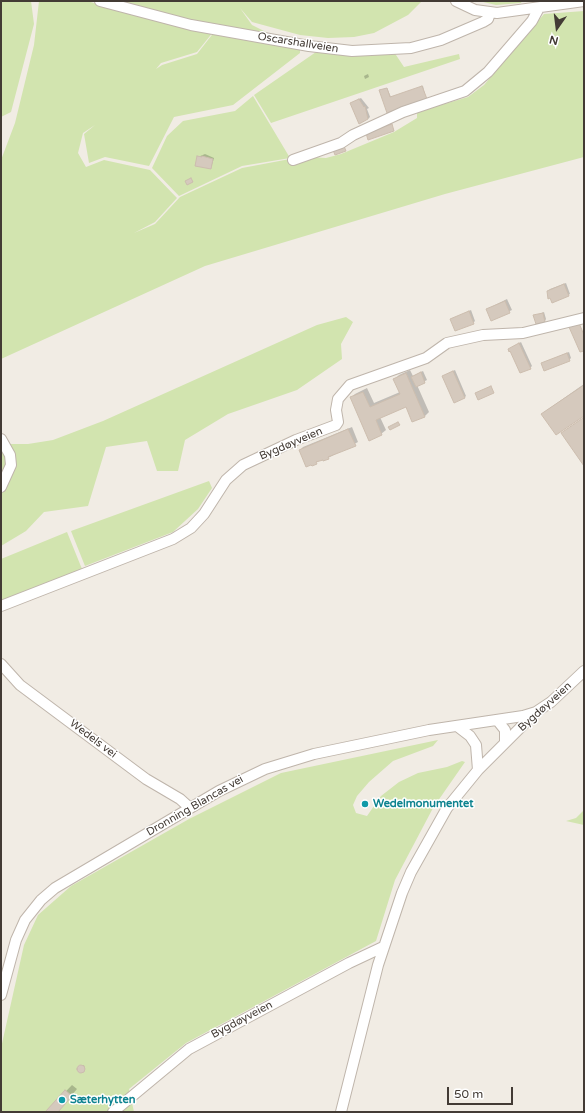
<!DOCTYPE html>
<html>
<head>
<meta charset="utf-8">
<style>
  body { margin:0 }
  #map { position:relative; width:585px; height:1113px; overflow:hidden; background:#f1ece4; font-family:"Varela Round",sans-serif }
  canvas { display:block }
  .frame { position:absolute; inset:0; border:2px solid #433b35; pointer-events:none }
  .north { position:absolute; left:537px; top:8px; width:40px; height:40px; -webkit-text-stroke:3px #fff; paint-order:stroke; rotate:194deg; font-size:11px; font-weight:700; line-height:16px; text-align:center; color:#433b35 }
  .north::after { content:''; display:block; margin:auto; width:14px; height:18px; background:#433b35; clip-path:polygon(50% 0,100% 100%,50% 72%,0 100%) }
  .scale { position:absolute; left:447px; top:1087px; width:66px; height:18px; box-sizing:border-box; border:2px solid #433b35; border-top:0; padding-left:5px; font-size:12px; line-height:14px; white-space:nowrap; color:#433b35; -webkit-text-stroke:3px #fff; paint-order:stroke }
</style>
</head>
<body>
<div id="map">
<canvas width="585" height="1113"></canvas>
<div class="frame"></div>
<div class="north">N</div>
<div class="scale">50 m</div>
</div>
<script>
const ctx = document.querySelector('canvas').getContext('2d');
ctx.lineJoin = 'round';
function fillPath(path, color) { ctx.fillStyle = color; ctx.fill(path, 'evenodd'); }
const toPath = rows => new Path2D(rows.map(r => 'M' + r).join(''));
function strokePath(path, color, width, dash) { ctx.strokeStyle = color; ctx.lineWidth = width; ctx.lineCap = dash ? 'butt' : 'round'; ctx.setLineDash(dash || []); ctx.stroke(path); }
function write(font, color, halo, rows, align = 'center') {
  ctx.font = font + ' "Varela Round",sans-serif'; ctx.lineWidth = 3; ctx.setLineDash([]); ctx.textBaseline = 'middle'; ctx.strokeStyle = halo; ctx.fillStyle = color; for (const [text, x, y, turn = 0] of rows) {
    ctx.save(); ctx.translate(x, y); ctx.rotate((+turn || 0) * Math.PI / 180); ctx.textAlign = isNaN(turn) ? turn : align; if (halo) ctx.strokeText(text, 0, 0); ctx.fillText(text, 0, 0); ctx.restore();
  }
}
const green = toPath([
  [1,1,31,1,34,24,11,112,1,117],
  [39,1,87,1,166,23,214,31,197,52,161,63,156,69,162,65,197,54,215,31,180,19,114,1,422,1,408,15,374,33,354,37,328,38,300,35,252,22,240,8,252,25,300,49,300,53,233,105,174,117,149,166,105,157,89,163,84,134,95,125,83,133,78,153,86,167,104,160,150,170,177,198,155,222,134,233,155,224,180,197,242,168,290,159,309,157,326,158,341,154,394,132,417,118,417,112,468,97,484,85,544,14,584,11,584,157,445,194,205,266,1,359,1,160,15,123,34,45],
  [479,1,522,1,521,3,496,5],
  [316,52,394,52,404,67,459,54,460,59,271,123,254,95],
  [253,96,290,158,242,166,179,196,152,168,167,136,183,121,235,111],
  [346,317,353,322,341,344,342,359,297,390,228,414,185,440,178,471,157,471,147,441,106,447,88,506,44,512,26,531,1,546,1,444,28,444,53,440,103,421,317,325],
  [209,481,212,488,198,509,173,532,85,566,71,531],
  [67,532,82,569,1,601,1,559],
  [438,740,433,746,393,761,369,782,357,796,353,805,356,813,367,816,381,796,399,782,418,773,447,767,462,761,465,762,433,808,395,880,376,941,186,1043,129,1089,134,1112,1,1112,1,1048,24,945,38,915,71,886,189,819,281,773],
  [584,810,584,825,566,821,576,818]
]);
const shadow = toPath([
  [368,74,369,77,365,79,364,76],
  [423,86,426,98,388,112,381,90,387,88,391,97],
  [361,98,369,108,367,109,370,117,368,119,351,103],
  [205,154,214,158,211,168,198,157],
  [566,283,570,294,568,295,550,297,548,291,550,289],
  [507,299,512,310,492,319,487,309],
  [471,310,475,321,473,323,451,320],
  [544,312,546,319,545,321,535,316],
  [521,342,532,366,530,368,511,348],
  [569,352,571,358,569,360,542,363],
  [410,370,413,376,423,371,427,380,417,385,429,412,425,416,413,421,406,406,380,417,386,430,381,434,351,398,355,394,367,388,374,403,400,392,395,379,399,375],
  [455,370,466,396,464,398,443,376],
  [584,384,584,414,542,414,547,410],
  [352,427,358,442,328,458,323,458,312,465,300,450,303,447],
  [84,1065,85,1069,80,1071,79,1067],
  [72,1085,77,1089,57,1112,47,1111]
]);
const building = toPath([
  [422,86,427,99,387,113,379,90,387,88,390,97,422,86],
  [359,99,364,107,365,106,368,119,359,124,350,103,359,99],
  [392,124,394,131,368,140,366,133,392,124],
  [344,146,346,151,335,155,333,150,344,146],
  [197,156,202,157,202,156,213,159,211,169,195,166,197,156],
  [191,178,193,182,187,185,185,181,191,178],
  [564,284,569,296,552,303,550,298,548,299,547,291,564,284],
  [505,301,510,313,491,321,486,309,505,301],
  [469,311,474,324,455,331,450,319,469,311],
  [543,313,545,322,536,324,533,315,543,313],
  [579,323,584,335,584,351,580,352,569,327,579,323],
  [519,343,531,369,520,373,510,351,509,352,508,349,519,343],
  [567,353,570,361,544,371,541,363,567,353],
  [453,371,465,398,454,403,442,376,453,371],
  [421,372,425,383,416,387,411,377,421,372],
  [406,373,425,417,412,422,406,407,376,420,382,435,369,441,350,397,363,392,370,407,400,394,393,379,406,373],
  [584,385,584,416,556,435,541,414,584,385],
  [491,386,494,393,478,400,475,393,491,386],
  [583,418,584,420,584,466,561,433,583,418],
  [398,422,400,425,390,430,388,427,398,422],
  [348,429,356,446,328,457,329,459,323,461,323,460,316,462,317,464,312,466,311,465,306,467,299,450,348,429],
  '77 1069a4 4 0 1 1 8 0a4 4 0 1 1-8 0Z',
  [65,1090,72,1096,66,1103,58,1112,47,1112,46,1111,65,1090]
]);
const minor = toPath([
  [100,1,191,25,309,46,352,51,411,48,441,40,483,22,488,19,490,13],
  [456,1,475,10,497,13,584,1],
  [293,160,341,143,353,135,403,112,465,91,488,72,532,21,539,8],
  [1,439,10,455,11,465,1,487],
  [1,606,173,539,191,528,204,514,226,480,243,465,296,440,336,425,338,422,336,410,338,399,350,385,426,358,447,343,483,335,523,333,584,318],
  [1,664,20,685,146,779,180,799,190,808],
  [497,720,505,730,505,743],
  [457,726,470,736,476,745,478,770],
  [1,995,16,940,25,920,41,900,55,888,219,791,265,769,314,754,429,730,523,716,536,712],
  [113,1112,189,1049,349,963,383,947],
  [341,1112,378,965,402,893,411,872,447,808,478,770,536,712,551,702,584,671]
]);
const markers = [
  [365,804,4,"#0f9aa8"],
  [62,1100,4,"#0f9aa8"]
];
const streetNames = [
  ["Oscarshallveien",298,43,9],
  ["Bygdøyveien",291,444,-23],
  ["Bygdøyveien",545,707,-42],
  ["Wedels vei",93,739,37],
  ["Dronning Blancas vei",195,806,-30],
  ["Bygdøyveien",242,1020,-28]
];
const cultureNames = [
  ["Wedelmonumentet",373,804],
  ["Sæterhytten",70,1100]
];
fillPath(green, '#d2e4af');
fillPath(shadow, '#0003');
fillPath(building, '#d5c9bd');
strokePath(building, '#ccbdae', 1);
strokePath(minor, '#bfb5ab', 12);
strokePath(minor, '#fff', 10);
for (const [x, y, r, color] of markers) { const dot = new Path2D(); dot.arc(x, y, r, 0, 2 * Math.PI); ctx.fillStyle = color; ctx.fill(dot); strokePath(dot, '#fff', 1.5); }
write('11px', '#433b35', '#fff', streetNames);
write('bold 11px', '#0d838f', '#fff', cultureNames, 'left');
</script>
</body>
</html>
